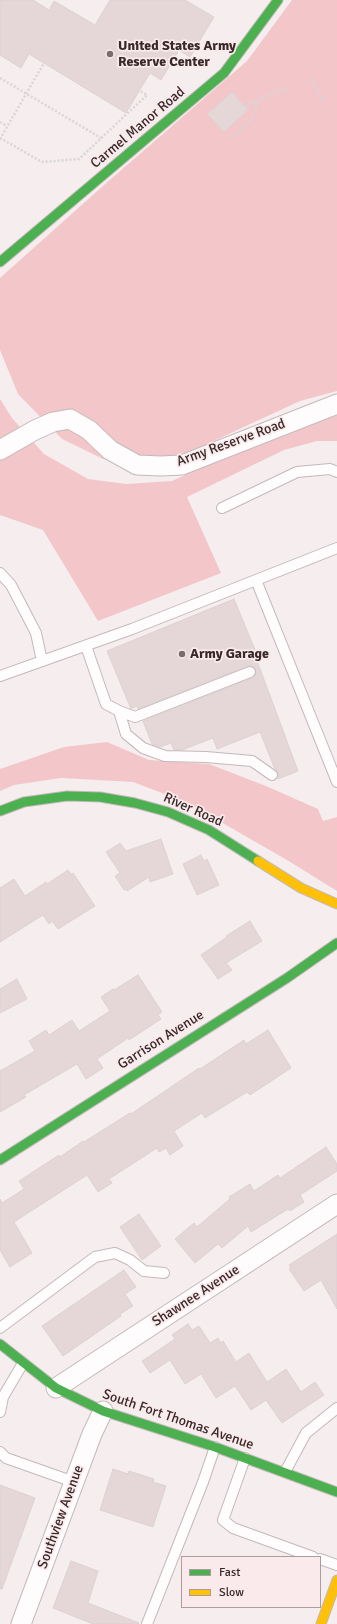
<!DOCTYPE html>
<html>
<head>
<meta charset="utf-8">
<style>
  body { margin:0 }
  #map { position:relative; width:337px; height:1624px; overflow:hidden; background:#f6eeee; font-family:Signika,sans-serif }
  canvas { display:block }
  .legend { position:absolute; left:181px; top:1556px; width:140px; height:52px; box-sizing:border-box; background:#faeaeb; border:1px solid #ac9c9d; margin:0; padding:5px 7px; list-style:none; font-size:12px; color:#372829 }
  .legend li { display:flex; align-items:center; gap:8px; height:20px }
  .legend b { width:20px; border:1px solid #ac9c9d }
</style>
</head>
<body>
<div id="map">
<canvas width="337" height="1624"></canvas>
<ul class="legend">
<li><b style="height:5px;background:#4caf50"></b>Fast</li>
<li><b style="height:5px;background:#ffc107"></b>Slow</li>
</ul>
</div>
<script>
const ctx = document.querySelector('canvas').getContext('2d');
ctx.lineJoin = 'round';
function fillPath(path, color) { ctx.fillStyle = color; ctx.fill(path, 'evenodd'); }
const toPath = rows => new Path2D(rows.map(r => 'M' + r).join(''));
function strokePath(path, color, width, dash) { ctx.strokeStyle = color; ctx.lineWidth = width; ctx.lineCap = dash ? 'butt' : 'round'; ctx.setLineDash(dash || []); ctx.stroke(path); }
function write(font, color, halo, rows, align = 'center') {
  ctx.font = font + ' Signika,sans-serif'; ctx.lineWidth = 3.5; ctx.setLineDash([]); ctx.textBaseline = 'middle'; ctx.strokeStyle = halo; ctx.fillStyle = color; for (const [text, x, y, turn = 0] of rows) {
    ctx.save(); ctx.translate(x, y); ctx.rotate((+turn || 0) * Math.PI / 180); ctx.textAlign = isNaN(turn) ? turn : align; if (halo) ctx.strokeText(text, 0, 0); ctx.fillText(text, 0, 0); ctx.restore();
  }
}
const green = toPath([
  [292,0,337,0,337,391,300,401,192,451,145,463,103,459,62,439,18,394,0,350,0,278,104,185,247,61],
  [0,399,12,418,44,454,88,479,126,484,172,481,261,441,337,415,337,441,317,441,284,450,187,497,221,573,98,621,43,530,0,515],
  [107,742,149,760,209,764,266,786,318,809,323,821,337,817,337,891,287,860,186,802,133,782,61,778,14,785,0,791,0,769,64,747]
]);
const building = toPath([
  [0,0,33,0,49,10,54,1,95,25,110,0,185,0,214,17,190,57,179,50,161,80,150,73,126,113,29,54,21,68,0,55,0,0],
  [232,92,248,110,224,132,207,114,232,92],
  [234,599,258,657,256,658,298,771,278,779,278,773,275,769,260,732,217,749,213,738,182,750,174,750,171,743,160,747,152,744,143,721,252,678,256,673,254,667,248,666,138,709,137,706,131,709,107,651,234,599],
  [161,839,173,874,150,882,149,877,127,891,126,889,124,890,115,876,120,873,106,852,119,844,120,843,126,851,161,839],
  [201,855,204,861,207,859,219,885,197,895,183,864,201,855],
  [68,870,71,874,73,873,95,906,58,929,52,921,49,924,43,915,0,942,0,888,14,879,25,896,46,882,47,884,68,870],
  [250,921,262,941,226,963,232,970,218,979,201,955,227,937,226,936,250,921],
  [138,975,162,1012,158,1015,161,1019,129,1040,128,1038,97,1059,103,1068,86,1079,77,1064,24,1095,26,1097,0,1112,0,1071,35,1051,29,1041,46,1030,49,1035,72,1020,79,1031,110,1011,101,997,113,989,114,990,138,975],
  [17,979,27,999,0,1013,0,989,17,979],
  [268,1030,291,1068,250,1095,247,1092,205,1118,202,1113,174,1131,183,1146,170,1155,166,1148,159,1152,157,1148,109,1179,112,1183,98,1192,87,1175,14,1222,32,1253,10,1267,0,1250,0,1199,2,1203,24,1189,19,1181,59,1155,60,1157,83,1141,84,1142,130,1113,131,1114,199,1068,200,1069,244,1040,246,1044,268,1030],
  [326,1147,337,1164,337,1171,300,1195,304,1202,290,1211,288,1209,251,1232,248,1226,222,1248,218,1244,195,1263,175,1239,194,1223,197,1227,230,1199,229,1197,250,1184,254,1191,278,1175,280,1178,326,1147],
  [139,1214,161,1246,142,1260,120,1227,139,1214],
  [337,1234,337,1309,321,1280,304,1291,289,1269,291,1268,289,1265,337,1234],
  [124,1270,136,1287,125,1294,133,1306,120,1314,121,1316,63,1356,42,1326,124,1270],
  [188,1324,192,1330,199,1326,210,1343,218,1338,221,1343,223,1341,236,1362,249,1353,267,1382,286,1369,301,1392,315,1382,324,1395,282,1423,266,1400,251,1410,235,1386,216,1398,201,1374,185,1384,170,1360,150,1373,142,1361,175,1339,172,1335,188,1324],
  [113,1469,128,1474,129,1471,154,1479,153,1482,166,1486,153,1527,100,1510,113,1469],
  [0,1485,35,1498,2,1589,0,1589,0,1485],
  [71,1561,98,1571,88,1603,139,1623,138,1624,93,1624,53,1608,71,1561]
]);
const path = toPath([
  [0,78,101,138],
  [311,79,324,101],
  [245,106,283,89,289,93],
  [0,122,7,126],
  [0,138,42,162,79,159,147,95,140,91],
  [0,139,44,63],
  [232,139,252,118,256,110,256,101]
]);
const lane = toPath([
  [222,508,297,472,330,469,337,472],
  [0,573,11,585,36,633,42,661],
  [256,580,337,782],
  [86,646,106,704,119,711,135,717,250,672],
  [0,676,132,629,337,548],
  [119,711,126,734,143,748,165,756,206,757,252,761,272,775],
  [0,1328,95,1257,115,1253,130,1260,144,1271,164,1273],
  [0,1412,3,1397,23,1363],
  [0,1452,6,1458,74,1482],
  [245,1458,223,1520,233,1528,313,1557],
  [285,1472,306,1433,337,1408],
  [320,1559,337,1565],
  [147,1624,203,1482,215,1447]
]);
const street = toPath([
  [0,450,35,430,53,422,70,419,89,430,110,450,137,465,161,466,182,465,337,404],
  [56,1388,337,1204],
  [21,1624,92,1434,103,1411]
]);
const fast = toPath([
  [0,262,224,73,278,0],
  [0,811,24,802,67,796,100,797,135,803,168,812,209,830,258,861],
  [0,1160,287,978,337,943],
  [0,1344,56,1388,103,1411,215,1447,337,1492]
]);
const slow = toPath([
  [258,861,301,888,337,904],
  [321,1624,337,1580]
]);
const markers = [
  [110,54,4,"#7a6d6e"],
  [182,654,4,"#7a6d6e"]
];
const poiNames = [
  ["United States Army",118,46],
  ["Reserve Center",118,62],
  ["Army Garage",190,654]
];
const streetNames = [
  ["Carmel Manor Road",138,128,-40],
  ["Army Reserve Road",231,443,-20],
  ["River Road",193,810,24],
  ["Garrison Avenue",161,1040,-32],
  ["Shawnee Avenue",196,1296,-33],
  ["South Fort Thomas Avenue",178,1420,19],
  ["Southview Avenue",61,1517,-70]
];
fillPath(green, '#f3c6ca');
fillPath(building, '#e5d6d7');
strokePath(building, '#ddd1d2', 1);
strokePath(lane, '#c4b9ba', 12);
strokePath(street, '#c4b9ba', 21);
strokePath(fast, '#c4b9ba', 11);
strokePath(slow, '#c4b9ba', 11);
strokePath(path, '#d9d6d6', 2.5, [2, 2]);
strokePath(lane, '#fefcfc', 10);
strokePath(street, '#fefcfc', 19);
strokePath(fast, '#4caf50', 9);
strokePath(slow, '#ffc107', 9);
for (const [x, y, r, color] of markers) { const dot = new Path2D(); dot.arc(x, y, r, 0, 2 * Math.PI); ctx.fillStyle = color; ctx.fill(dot); strokePath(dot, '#faeaeb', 1.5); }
write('bold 14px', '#372829', '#faeaeb', poiNames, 'left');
write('14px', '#372829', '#faeaeb', streetNames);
</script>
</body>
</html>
